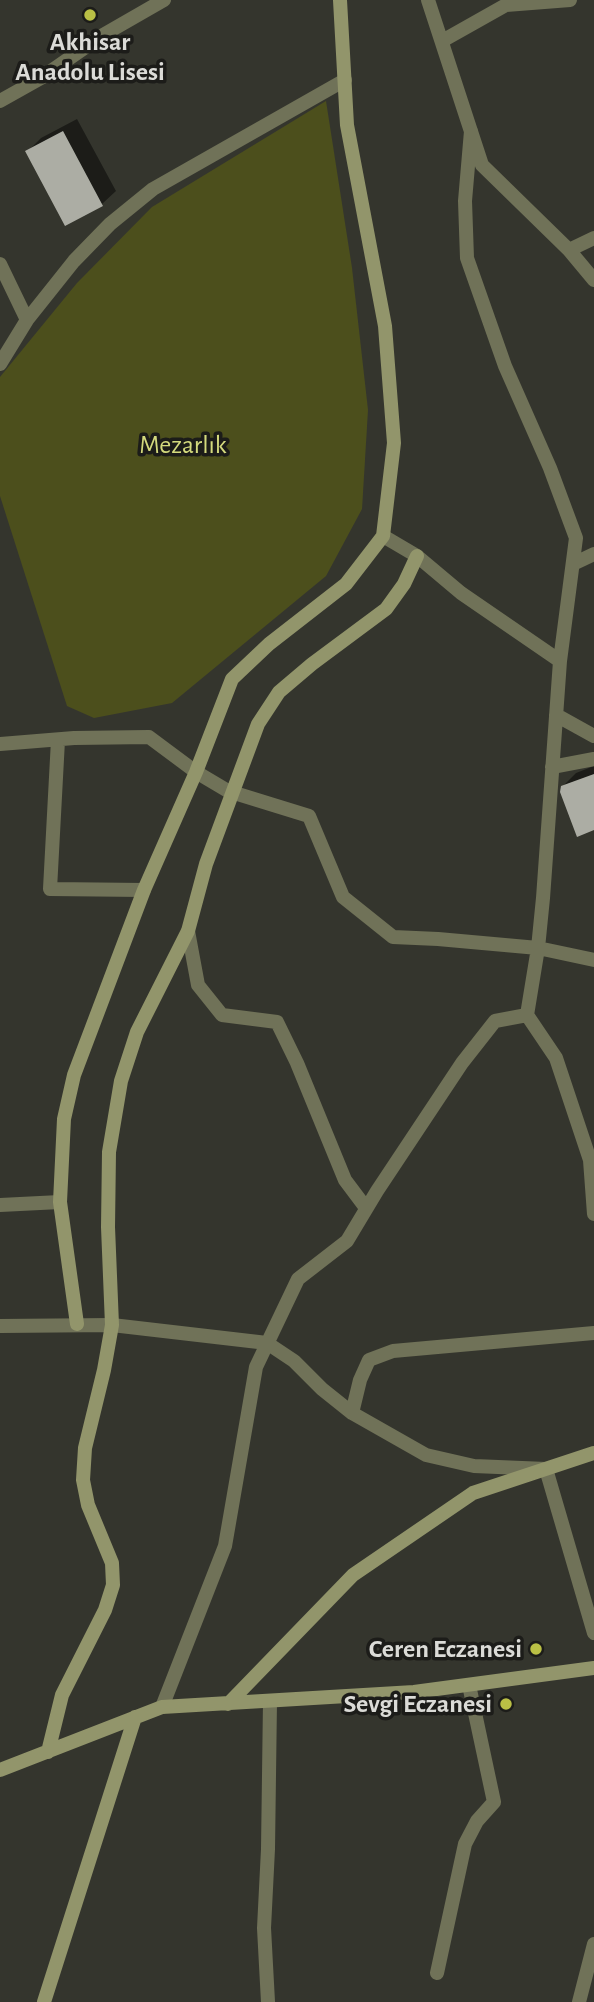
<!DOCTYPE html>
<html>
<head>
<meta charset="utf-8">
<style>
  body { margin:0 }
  canvas { display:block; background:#34352d }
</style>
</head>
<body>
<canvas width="594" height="2002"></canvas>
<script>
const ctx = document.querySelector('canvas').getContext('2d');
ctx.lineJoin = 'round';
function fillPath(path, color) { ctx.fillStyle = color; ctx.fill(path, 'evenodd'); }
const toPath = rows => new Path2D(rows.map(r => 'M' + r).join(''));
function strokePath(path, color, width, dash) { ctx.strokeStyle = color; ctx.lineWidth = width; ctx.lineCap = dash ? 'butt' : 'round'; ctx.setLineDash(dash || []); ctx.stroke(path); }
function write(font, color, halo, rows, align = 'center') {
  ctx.font = font + ' "Alegreya Sans",sans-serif'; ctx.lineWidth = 7; ctx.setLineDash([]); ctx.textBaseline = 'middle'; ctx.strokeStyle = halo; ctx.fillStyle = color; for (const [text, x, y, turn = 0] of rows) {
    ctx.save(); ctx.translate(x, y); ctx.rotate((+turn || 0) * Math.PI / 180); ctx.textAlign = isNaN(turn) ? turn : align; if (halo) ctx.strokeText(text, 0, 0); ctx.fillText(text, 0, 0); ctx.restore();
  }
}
const green = toPath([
  [326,101,352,268,368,410,362,509,326,576,172,703,94,718,67,706,0,496,0,377,77,283,152,207]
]);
const shadow = toPath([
  [77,119,116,191,102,204,27,152,41,138],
  [594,766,594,829,562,787,576,773]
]);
const building = toPath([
  [63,131,103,206,65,226,25,151],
  [594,774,594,830,577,837,560,792,561,786]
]);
const street = toPath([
  [428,0,482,165,569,250,594,280],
  [442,41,506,5,570,0],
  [0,101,41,78,103,35,164,0],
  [471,131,465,201,467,258,505,366,550,468,576,538,560,661],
  [569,250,594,238],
  [0,264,27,320],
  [0,364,27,320,74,261,110,224,153,189,345,80],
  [383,536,417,556,461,593,560,661,543,898,538,948,527,1015,556,1058,590,1160,594,1214],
  [573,564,594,554],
  [556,715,594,736],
  [58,740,50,889,144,890],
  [0,744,74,738,149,737,196,772,228,791,309,816,343,897,393,937,438,939,538,948,594,960],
  [552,767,594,759],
  [188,931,198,985,222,1015,277,1022,297,1063,345,1180,366,1208],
  [0,1205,60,1202],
  [0,1326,112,1325,267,1343,294,1361,322,1389,352,1413,426,1455,474,1466,546,1469,594,1633],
  [352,1413,360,1380,369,1360,393,1351,594,1333],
  [162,1707,225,1546,256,1367,298,1279,347,1241,377,1191,462,1063,495,1021,527,1015],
  [437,1973,465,1844,477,1821,494,1802,469,1685],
  [268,2002,264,1928,268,1849,270,1701],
  [579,2002,594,1944]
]);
const secondary = toPath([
  [77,1324,60,1202,64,1119,74,1075,144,890,196,772,232,679,269,644,346,584,383,536,394,443,385,326,347,125,340,0],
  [228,1704,353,1575,473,1493,594,1453],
  [48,1752,62,1695,105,1610,113,1585,112,1563,88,1505,83,1480,85,1448,104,1370,112,1325,108,1227,109,1152,121,1081,137,1032,188,931,206,864,258,724,279,692,312,664,386,609,404,584,417,556],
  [0,1770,162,1707,414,1692,594,1668],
  [44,2002,135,1717]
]);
const markers = [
  [90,15,7,"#bac045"],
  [536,1649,7,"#bac045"],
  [506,1704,7,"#bac045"]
];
const poiNames = [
  ["Akhisar",90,42,"center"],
  ["Anadolu Lisesi",90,72,"center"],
  ["Ceren Eczanesi",522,1649],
  ["Sevgi Eczanesi",492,1704]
];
const parkNames = [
  ["Mezarlık",183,445]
];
fillPath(green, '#4c4f1c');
fillPath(shadow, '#0007');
fillPath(building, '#acada4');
strokePath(street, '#707258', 14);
strokePath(secondary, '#92956b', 14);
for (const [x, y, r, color] of markers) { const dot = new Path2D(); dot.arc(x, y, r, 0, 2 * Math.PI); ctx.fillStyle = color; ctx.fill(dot); strokePath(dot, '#1c1c19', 2.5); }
write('bold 26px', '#dbdbd7', '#1c1c19', poiNames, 'right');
write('26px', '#d4da7d', '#1c1c19', parkNames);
</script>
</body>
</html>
